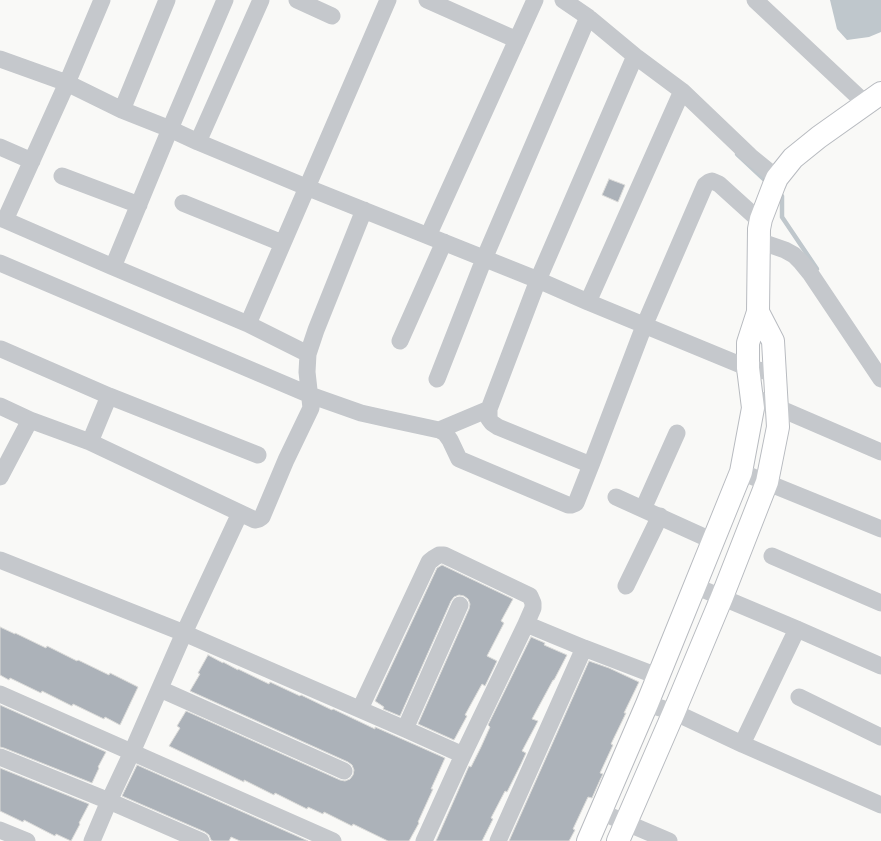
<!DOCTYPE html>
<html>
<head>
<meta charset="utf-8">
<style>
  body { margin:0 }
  canvas { display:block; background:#f9f9f7 }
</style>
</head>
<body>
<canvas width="881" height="841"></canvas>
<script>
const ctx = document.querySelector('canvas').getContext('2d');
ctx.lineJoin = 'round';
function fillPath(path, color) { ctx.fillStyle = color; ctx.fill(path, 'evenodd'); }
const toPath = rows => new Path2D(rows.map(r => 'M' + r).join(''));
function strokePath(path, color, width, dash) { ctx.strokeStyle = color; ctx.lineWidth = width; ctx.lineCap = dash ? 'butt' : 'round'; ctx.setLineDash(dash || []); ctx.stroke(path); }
const water = toPath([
  [830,0,881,0,881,32,869,37,847,40,837,29]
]);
const stream = toPath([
  [737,154,768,183],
  [778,192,782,196,782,217,817,269]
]);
const building = toPath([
  [609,179,625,185,618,202,602,195,609,179],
  [442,565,513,599,501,621,504,623,487,656,497,661,485,686,482,684,465,715,467,716,454,740,418,724,469,609,470,604,468,599,464,596,459,595,454,597,451,601,400,716,383,709,384,707,375,701,437,568,442,565],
  [0,627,15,634,15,633,46,648,47,646,77,661,78,660,109,675,110,673,138,687,120,725,105,717,104,719,73,704,72,706,42,691,41,693,10,678,9,680,0,675,0,627],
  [531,637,545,643,544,645,567,655,554,680,553,680,532,719,538,721,522,751,526,753,521,764,507,792,505,791,491,818,493,819,482,841,436,841,469,766,471,767,481,747,490,727,488,725,531,637],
  [208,655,223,663,223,662,238,670,238,669,269,684,270,682,300,696,301,695,332,710,333,709,375,729,375,727,445,758,431,789,433,789,418,822,419,823,409,841,388,841,353,824,352,826,324,812,323,814,308,807,307,809,275,793,274,795,244,780,244,782,169,746,180,728,177,726,186,711,340,780,345,781,350,779,353,775,354,770,352,765,348,762,190,691,200,674,198,673,208,655],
  [589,661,609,668,639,682,624,713,626,713,611,744,613,745,600,773,603,774,600,780,592,798,588,797,573,829,575,830,569,841,509,841,589,661],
  [0,705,106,752,98,767,99,768,92,783,4,748,0,747,0,705],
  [137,765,308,841,240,841,231,837,229,841,213,841,211,840,209,835,205,832,122,796,137,765],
  [0,768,89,804,79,823,80,824,71,841,56,834,55,836,24,820,23,822,0,811,0,768]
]);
const street = toPath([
  [102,0,67,83,5,220,113,267],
  [225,0,170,129,113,267,248,324,388,0],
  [297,0,332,16],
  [427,0,517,40],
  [563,0,588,17,635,56,682,91,750,156,777,178],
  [755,0,866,104],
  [635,56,538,280,489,409,489,419,492,423,498,427,591,465,644,326,705,185,709,182,712,181,719,184,761,222],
  [0,59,67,83,122,110,170,129,198,142,306,187,538,280,588,302,748,368,775,373],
  [122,110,167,0],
  [198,142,261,0],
  [0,147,32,161],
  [62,176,139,205],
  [183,203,282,243],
  [428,236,535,0],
  [759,241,785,250,794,255,801,262,810,273,881,379],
  [0,263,310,395,361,413,388,419,439,430,445,433,450,440,459,459,568,505,571,505,576,503,591,465],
  [588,302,682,91],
  [248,324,308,354],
  [400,341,444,242],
  [1,349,109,396],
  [437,379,484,259,588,17],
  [751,396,881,452],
  [0,406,30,420,90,442,255,520,259,519,262,517,286,460,311,408,307,372,308,354,316,330,364,210],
  [439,430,489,409],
  [90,442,109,396,258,455],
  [741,472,881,529],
  [0,477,30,420],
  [616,497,713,541],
  [643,509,677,433],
  [240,513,184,633,405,729,463,755],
  [772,556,881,603],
  [0,560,184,633,132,752,109,801,92,841],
  [626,586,660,516],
  [695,586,797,629,881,666],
  [160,689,344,771],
  [0,694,333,841],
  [799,697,881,737],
  [647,704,674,712,742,744,881,805],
  [360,709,429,562,434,558,439,555,444,555,530,596,533,603,533,608,526,624],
  [405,729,460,605],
  [742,744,797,629],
  [0,757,109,801,201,841],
  [601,812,669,841],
  [0,830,27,841],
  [424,841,463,755,526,624,584,648,657,676],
  [498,841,584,648]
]);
const secondary = toPath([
  [588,841,647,704,741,472,753,408,748,368,748,343,758,312,759,229,761,219,774,185,777,178,793,158,819,137,881,93],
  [618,841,674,712,722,597,767,482,778,427,773,341,758,312]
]);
fillPath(water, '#bfc7cc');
strokePath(stream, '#bfc7cc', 4.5);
fillPath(building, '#acb2b9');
strokePath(building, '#dbdbd9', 1);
strokePath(secondary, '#b8bbc0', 24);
strokePath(street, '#c5c8cc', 17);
strokePath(secondary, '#fff', 22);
</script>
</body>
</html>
